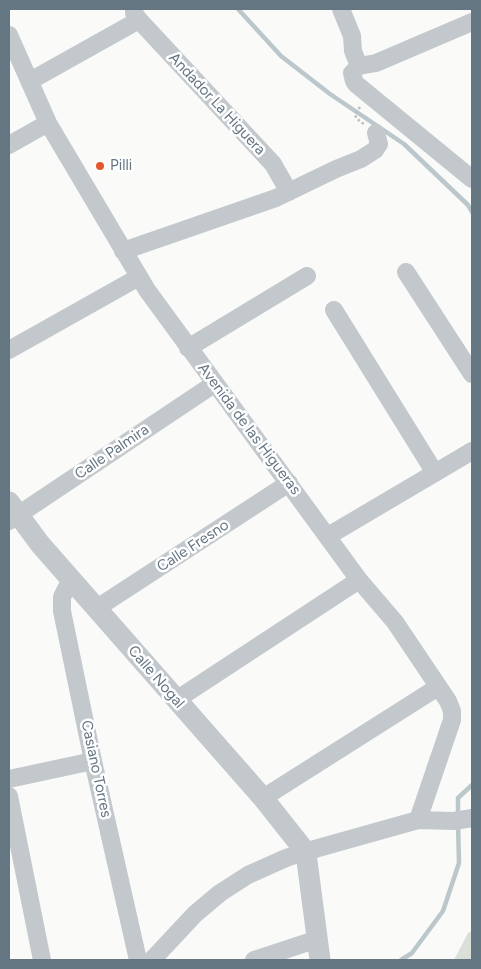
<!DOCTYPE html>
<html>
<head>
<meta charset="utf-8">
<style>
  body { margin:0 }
  #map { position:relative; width:481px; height:969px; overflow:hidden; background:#fafaf8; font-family:Figtree,sans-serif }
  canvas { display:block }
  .frame { position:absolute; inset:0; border:10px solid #657683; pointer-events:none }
</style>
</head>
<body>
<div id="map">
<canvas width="481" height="969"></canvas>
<div class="frame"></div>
</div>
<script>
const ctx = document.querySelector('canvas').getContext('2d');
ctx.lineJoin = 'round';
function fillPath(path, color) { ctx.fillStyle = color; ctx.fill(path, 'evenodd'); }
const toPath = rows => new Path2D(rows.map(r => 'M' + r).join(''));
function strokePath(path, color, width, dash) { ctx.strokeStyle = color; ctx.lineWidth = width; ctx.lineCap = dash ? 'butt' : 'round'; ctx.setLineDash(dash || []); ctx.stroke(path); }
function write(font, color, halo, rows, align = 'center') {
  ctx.font = font + ' Figtree,sans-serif'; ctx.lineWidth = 5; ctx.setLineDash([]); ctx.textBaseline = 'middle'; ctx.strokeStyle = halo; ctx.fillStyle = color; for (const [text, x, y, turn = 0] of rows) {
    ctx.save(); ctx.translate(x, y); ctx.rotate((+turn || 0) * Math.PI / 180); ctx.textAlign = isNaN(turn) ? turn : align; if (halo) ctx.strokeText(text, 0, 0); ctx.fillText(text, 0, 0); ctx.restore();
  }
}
const green = toPath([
  [472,931,472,960,454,960,468,933]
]);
const stream = toPath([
  [238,9,281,56,330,94,404,144,468,205,472,212],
  [458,815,458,798,472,785],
  [401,960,412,953,443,911,459,863,458,823]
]);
const path = toPath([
  [360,107,355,114,356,118,365,125]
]);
const minor = toPath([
  [134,9,134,13,139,20,273,164,289,192],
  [341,9,352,36,353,51,359,66],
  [472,22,376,63,359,66,352,73,354,81,356,84,472,179],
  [9,35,48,123,147,290,359,580,395,622,448,701,452,711,452,720,418,820],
  [30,81,139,20],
  [9,145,48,123],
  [123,251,276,198,336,169,361,159,375,150,379,144,376,133],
  [406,272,472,374],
  [334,310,435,473],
  [188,348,307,276],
  [9,350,139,277],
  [9,521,214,384],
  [328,536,472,451],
  [73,581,67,587,62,597,62,611,93,761,138,960],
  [97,608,289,483],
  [176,700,359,580],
  [9,779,93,761],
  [9,796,42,960],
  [263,798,438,687],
  [152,960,195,914,220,893,248,875,286,858,304,852,418,820,454,821,472,818],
  [254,960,318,939]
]);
const tertiary = toPath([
  [9,502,40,544,263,798,301,846,307,861,320,960]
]);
const markers = [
  [100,166,5,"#e4572e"]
];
const streetNames = [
  ["Andador La Higuera",217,104,47],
  ["Avenida de las Higueras",249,429,53],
  ["Calle Palmira",112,452,-34],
  ["Calle Fresno",193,546,-33],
  ["Calle Nogal",156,677,49],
  ["Casiano Torres",96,769,78]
];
const poiNames = [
  ["Pilli",110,166]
];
fillPath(green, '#dadfd7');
strokePath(stream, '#bbc7cb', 4.5);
strokePath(path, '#bbbfc2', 2.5, [2.5, 2.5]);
strokePath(minor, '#c3c8cc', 18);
strokePath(tertiary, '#c3c8cc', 21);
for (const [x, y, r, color] of markers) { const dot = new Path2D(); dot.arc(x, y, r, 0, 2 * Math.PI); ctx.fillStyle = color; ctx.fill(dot); strokePath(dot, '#fff', 2); }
write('15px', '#657683', '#fff', streetNames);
write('15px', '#657683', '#fff', poiNames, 'left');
</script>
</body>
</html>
